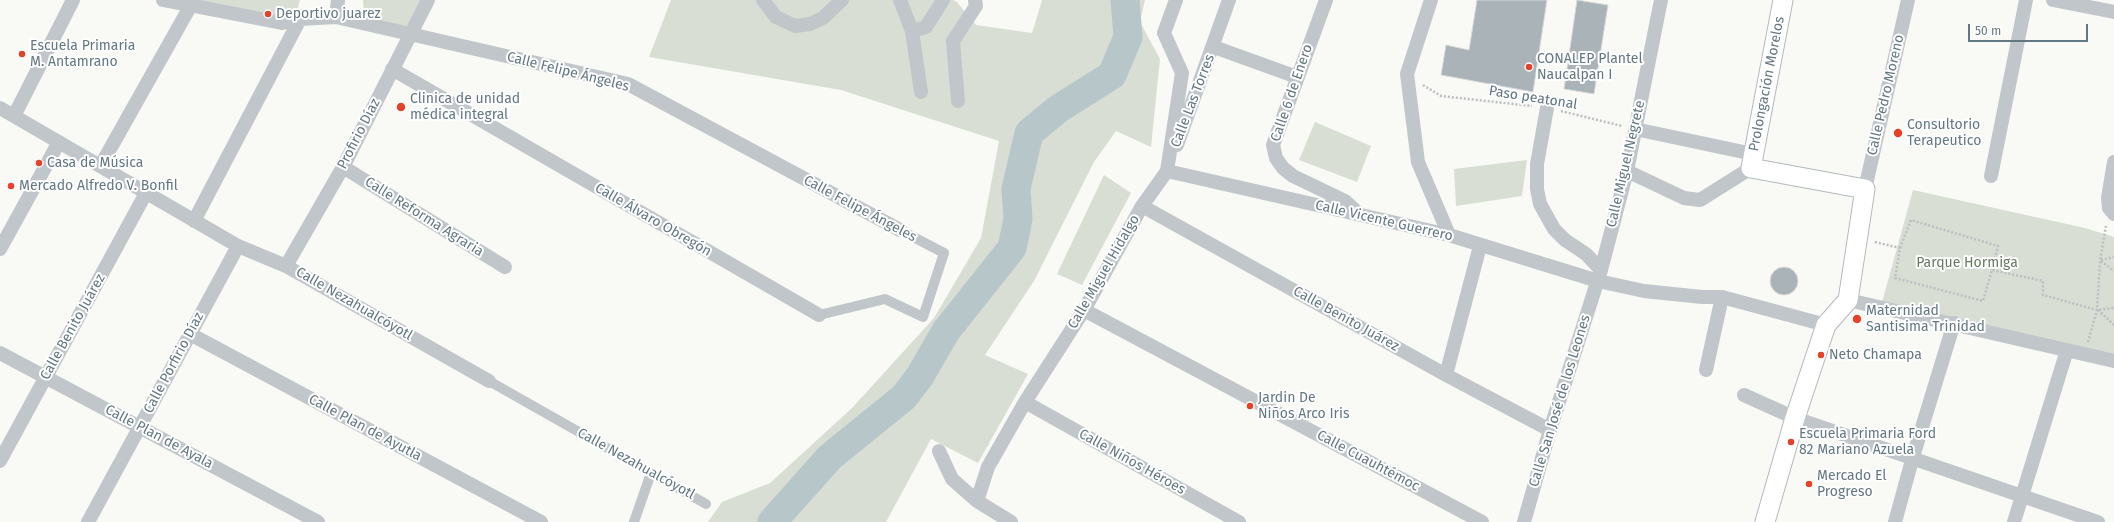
<!DOCTYPE html>
<html>
<head>
<meta charset="utf-8">
<style>
  body { margin:0 }
  #map { position:relative; width:2114px; height:522px; overflow:hidden; background:#f9f9f6; font-family:"Fira Sans",sans-serif }
  canvas { display:block }
  .scale { position:absolute; left:1968px; top:24px; width:120px; height:18px; box-sizing:border-box; border:2px solid #637882; border-top:0; padding-left:5px; font-size:12px; line-height:14px; white-space:nowrap; color:#637882; -webkit-text-stroke:3px #fff; paint-order:stroke }
</style>
</head>
<body>
<div id="map">
<canvas width="2114" height="522"></canvas>
<div class="scale">50 m</div>
</div>
<script>
const ctx = document.querySelector('canvas').getContext('2d');
ctx.lineJoin = 'round';
function fillPath(path, color) { ctx.fillStyle = color; ctx.fill(path, 'evenodd'); }
const toPath = rows => new Path2D(rows.map(r => 'M' + r).join(''));
function strokePath(path, color, width, dash) { ctx.strokeStyle = color; ctx.lineWidth = width; ctx.lineCap = dash ? 'butt' : 'round'; ctx.setLineDash(dash || []); ctx.stroke(path); }
function write(font, color, halo, rows, align = 'center') {
  ctx.font = font + ' "Fira Sans",sans-serif'; ctx.lineWidth = 4; ctx.setLineDash([]); ctx.textBaseline = 'middle'; ctx.strokeStyle = halo; ctx.fillStyle = color; for (const [text, x, y, turn = 0] of rows) {
    ctx.save(); ctx.translate(x, y); ctx.rotate((+turn || 0) * Math.PI / 180); ctx.textAlign = isNaN(turn) ? turn : align; if (halo) ctx.strokeText(text, 0, 0); ctx.fillText(text, 0, 0); ctx.restore();
  }
}
const green = toPath([
  [186,0,300,0,292,28],
  [363,0,425,0,411,28,368,21,364,14],
  [671,0,953,0,957,2,976,25,1032,33,1042,0,1145,0,1140,22,1160,59,1151,147,1116,131,1094,162,1034,281,985,355,1028,374,978,463,931,439,886,522,708,522,722,502,770,483,852,408,934,318,981,238,999,141,841,90,649,57],
  [1315,122,1371,146,1357,182,1299,160],
  [1527,160,1522,196,1456,206,1454,169],
  [1104,175,1131,193,1082,285,1057,274],
  [1913,190,2085,228,2114,237,2114,357,1881,306]
]);
const river = toPath([
  [772,522,830,457,904,397,920,376,946,331,1012,248,1018,219,1016,189,1029,133,1058,109,1112,75,1128,37,1125,0]
]);
const building = toPath([
  [1477,0,1547,0,1533,92,1441,75,1446,45,1469,50,1477,0],
  [1577,0,1608,5,1594,94,1564,89,1577,0],
  '1770 281a14 14 0 1 1 28 0a14 14 0 1 1-28 0Z'
]);
const path = toPath([
  [1423,85,1441,96,1532,106],
  [1561,111,1622,126],
  [1875,242,1900,248,1895,278,1983,301,1992,270,2043,281,2043,295,2097,310,2114,308],
  [1900,248,1911,220,1998,246,1992,270],
  [2101,260,2114,257],
  [2101,261,2114,271],
  [2098,310,2114,325],
  [2088,342,2097,310,2100,261,2106,226]
]);
const pedestrian = toPath([
  [819,315,885,299,923,317,944,253,900,230],
  [489,381,706,504],
  [634,522,651,473]
]);
const minor = toPath([
  [163,0,282,23,300,19,336,17,628,84,900,230],
  [763,0,776,17,795,26,810,24,823,18,842,0],
  [900,0,912,31,921,92],
  [1326,0,1273,145,1276,158,1283,168,1293,176,1345,201,1359,214],
  [1431,0,1407,74,1418,162,1449,235],
  [2053,0,2114,12],
  [336,17,338,0],
  [912,31,926,27,943,0],
  [1214,47,1297,77],
  [392,69,819,315],
  [958,101,953,41,976,6,975,0],
  [0,108,238,246,286,266,489,381],
  [1547,108,1537,164,1537,189,1540,204,1554,229,1565,240,1586,254,1601,270],
  [14,116,73,0],
  [1635,129,1753,154],
  [1177,145,1229,0],
  [2114,162,2108,198,2109,208,2114,214],
  [101,165,191,5],
  [343,167,505,267],
  [1167,171,1449,235,1598,281,1644,291,1702,297,1722,297,1826,325],
  [1627,171,1684,198,1700,200,1751,168],
  [1991,176,2026,0],
  [1865,189,1908,0],
  [1142,206,1446,375,1550,430],
  [194,221,300,19],
  [0,249,59,142],
  [286,266,343,167,428,0],
  [1848,300,2114,361],
  [1084,310,1482,522],
  [190,334,541,522],
  [0,353,318,522],
  [1706,370,1722,297],
  [1446,375,1480,246],
  [1744,395,1795,418,2098,522],
  [1025,402,1239,522],
  [939,451,952,479,977,501,1011,522],
  [0,461,146,193],
  [977,501,988,467,1025,402,1084,310,1142,206,1167,171,1182,73,1164,33,1176,0],
  [88,522,238,246],
  [1524,522,1550,430,1601,270,1627,171,1661,0],
  [1895,522,1912,460,1954,323],
  [2014,522,2067,350]
]);
const secondary = toPath([
  [1765,522,1795,418,1826,325,1848,300,1865,189,1751,168,1783,0]
]);
const markers = [
  [268,14,4,"#e64229"],
  [22,54,4,"#e64229"],
  [1529,67,4,"#e64229"],
  [401,107,5,"#e64229"],
  [1898,133,5,"#e64229"],
  [39,163,4,"#e64229"],
  [11,186,4,"#e64229"],
  [1857,319,5,"#e64229"],
  [1821,355,4,"#e64229"],
  [1250,406,4,"#e64229"],
  [1791,442,4,"#e64229"],
  [1809,484,4,"#e64229"]
];
const poiNames = [
  ["Deportivo juarez",276,14],
  ["Escuela Primaria",30,46],
  ["M. Antamrano",30,62],
  ["CONALEP Plantel",1537,59],
  ["Naucalpan I",1537,75],
  ["Clinica de unidad",410,99],
  ["médica integral",410,115],
  ["Consultorio",1907,125],
  ["Terapeutico",1907,141],
  ["Casa de Música",47,163],
  ["Mercado Alfredo V. Bonfil",19,186],
  ["Maternidad",1866,311],
  ["Santisima Trinidad",1866,327],
  ["Neto Chamapa",1829,355],
  ["Jardin De",1258,398],
  ["Niños Arco Iris",1258,414],
  ["Escuela Primaria Ford",1799,434],
  ["82 Mariano Azuela",1799,450],
  ["Mercado El",1817,476],
  ["Progreso",1817,492]
];
const streetNames = [
  ["Calle Felipe Ángeles",568,72,14],
  ["Prolongación Morelos",1767,84,-79],
  ["Calle 6 de Enero",1292,93,-71],
  ["Calle Pedro Moreno",1886,95,-77],
  ["Paso peatonal",1533,98,9],
  ["Calle Las Torres",1193,101,-69],
  ["Profirio Díaz",359,134,-63],
  ["Calle Miguel Negrete",1626,164,-77],
  ["Calle Felipe Ángeles",860,209,28],
  ["Calle Reforma Agraria",424,217,32],
  ["Calle Álvaro Obregón",653,220,30],
  ["Calle Vicente Guerrero",1384,221,13],
  ["Calle Miguel Hidalgo",1104,272,-60],
  ["Calle Nezahualcóyotl",354,304,30],
  ["Calle Benito Juárez",1346,319,29],
  ["Calle Benito Juárez",73,327,-61],
  ["Calle Porfirio Díaz",174,363,-62],
  ["Calle San José de los Leones",1560,401,-73],
  ["Calle Plan de Ayutla",365,428,28],
  ["Calle Plan de Ayala",159,437,28],
  ["Calle Cuauhtémoc",1368,461,28],
  ["Calle Niños Héroes",1132,462,29],
  ["Calle Nezahualcóyotl",636,464,29]
];
const parkNames = [
  ["Parque Hormiga",1967,263]
];
fillPath(green, '#d9ded5');
strokePath(river, '#b7c7c9', 29);
fillPath(building, '#a9b3b8');
strokePath(building, '#dbdad9', 1);
strokePath(secondary, '#b2babe', 21);
strokePath(path, '#babfc1', 2.5, [2, 2]);
strokePath(pedestrian, '#c0c6c9', 10);
strokePath(minor, '#c0c6c9', 14);
strokePath(secondary, '#fff', 19);
for (const [x, y, r, color] of markers) { const dot = new Path2D(); dot.arc(x, y, r, 0, 2 * Math.PI); ctx.fillStyle = color; ctx.fill(dot); strokePath(dot, '#fff', 1.5); }
write('14px', '#637882', '#fff', poiNames, 'left');
write('14px', '#637882', '#fff', streetNames);
write('14px', '#697a62', '#fff', parkNames);
</script>
</body>
</html>
